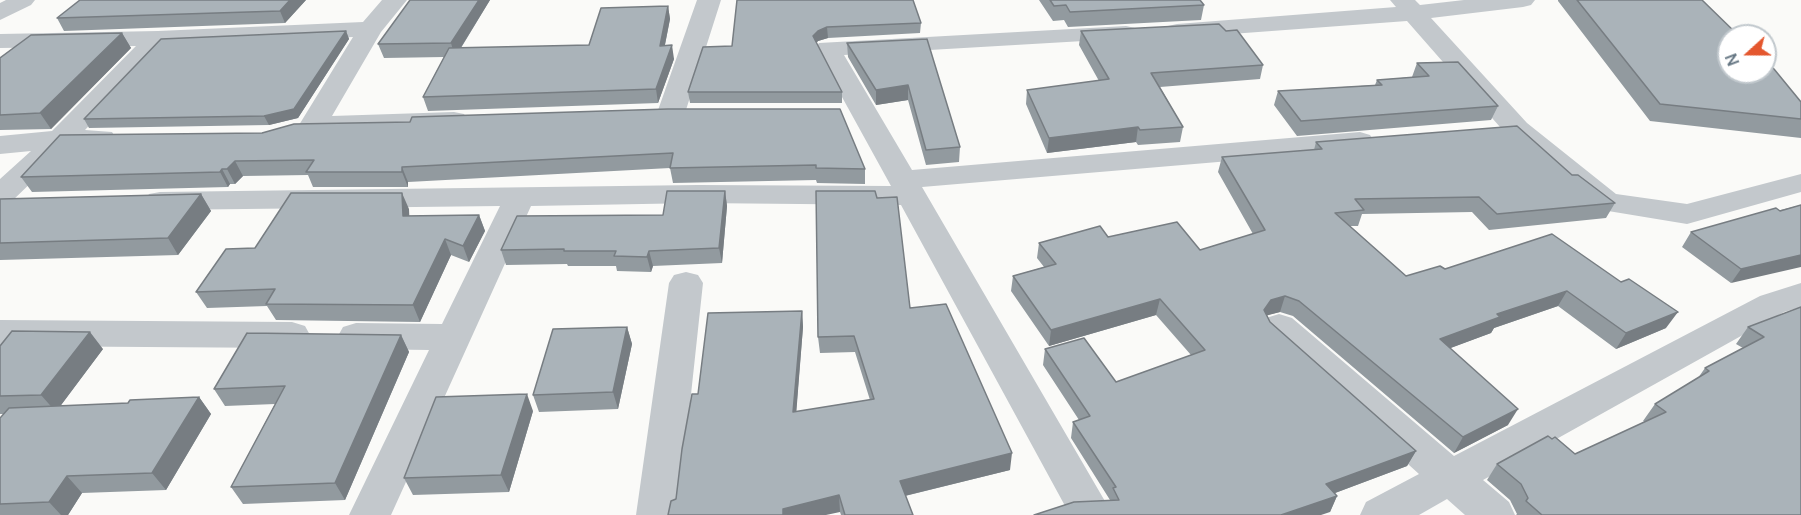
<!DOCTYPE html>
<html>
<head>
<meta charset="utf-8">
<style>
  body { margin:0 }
  #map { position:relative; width:1801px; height:515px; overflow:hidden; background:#fafaf8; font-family:Manrope,sans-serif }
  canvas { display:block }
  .north { position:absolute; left:1717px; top:24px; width:60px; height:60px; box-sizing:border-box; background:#fff; border:2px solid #c1c8cd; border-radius:50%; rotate:249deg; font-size:16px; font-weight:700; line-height:24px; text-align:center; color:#657683 }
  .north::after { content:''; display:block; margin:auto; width:21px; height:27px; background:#e4572e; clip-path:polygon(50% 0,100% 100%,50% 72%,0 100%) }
</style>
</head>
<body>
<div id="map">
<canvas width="1801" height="515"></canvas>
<div class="north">N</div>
</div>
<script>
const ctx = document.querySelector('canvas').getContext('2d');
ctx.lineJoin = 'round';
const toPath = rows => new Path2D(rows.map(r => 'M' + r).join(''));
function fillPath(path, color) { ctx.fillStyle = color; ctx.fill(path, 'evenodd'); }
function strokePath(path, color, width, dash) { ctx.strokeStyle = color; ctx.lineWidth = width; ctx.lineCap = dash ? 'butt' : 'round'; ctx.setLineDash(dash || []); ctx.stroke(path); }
const minor = toPath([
  [6,0,35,0,31,5,0,20,0,3,6,0],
  [382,0,407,0,381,32,332,116,454,112,464,114,468,120,464,126,454,128,332,132,323,130,313,133,303,131,299,125,353,37,165,45,85,130,112,132,116,138,112,144,68,147,11,202,0,204,0,179,31,151,0,154,0,136,52,131,136,46,0,48,0,34,158,31,363,22,382,0],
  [697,0,721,0,685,113,681,119,671,121,661,119,657,113,697,0],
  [1390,0,1415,0,1420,5,1464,0,1535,0,1531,5,1523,7,1431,18,1527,123,1616,194,1687,204,1801,174,1801,192,1687,224,1596,209,1507,135,1407,21,1177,38,1168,36,1165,31,1168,26,1177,24,1396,7,1390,0],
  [1126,26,1135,28,1138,33,1135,38,844,55,912,170,1360,132,1370,135,1374,141,1370,147,1360,150,922,187,1113,515,1070,515,901,205,698,203,531,206,391,515,349,515,429,350,356,349,343,345,338,336,343,327,356,323,442,324,500,206,160,210,149,208,145,201,149,194,160,192,698,185,891,186,815,48,819,43,1126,26],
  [686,272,698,275,703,283,678,515,636,515,669,283,674,275,686,272],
  [1801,283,1801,307,1784,312,1483,480,1509,502,1515,515,1465,515,1447,499,1419,515,1360,515,1366,502,1419,474,1266,336,1261,327,1266,318,1279,314,1292,318,1454,456,1760,296,1801,283],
  [0,320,292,322,305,326,310,335,305,344,292,348,0,346,0,320]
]);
const wall = toPath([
  [306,0,285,23,64,31,57,18],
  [410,0,490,0,461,48,589,45,668,6,670,19,665,45,674,59,658,103,428,111,423,97,444,57,384,58,378,44],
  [737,0,921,23,920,33,828,38,818,41,816,43,842,92,842,103,690,103,688,92,732,46],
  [1039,0,1200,0,1204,5,1201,20,1068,27,1064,20,1053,21],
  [1558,0,1702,0,1801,102,1801,138,1650,121,1558,1],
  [346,31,349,39,298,118,269,125,89,128,84,119],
  [1081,31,1226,31,1263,65,1260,79,1160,87,1183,127,1180,142,1138,145,1136,142,1047,153,1026,104,1027,90,1099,81,1079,45],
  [122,33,131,48,51,129,0,130,0,58],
  [927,39,960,147,959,162,926,165,908,100,876,105,848,57,847,43],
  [1417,63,1498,106,1491,120,1297,136,1274,105,1278,91,1375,85,1377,80,1412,77],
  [410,122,865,169,865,184,817,183,816,180,673,183,670,168,408,182,408,187,313,187,308,175,243,176,235,184,230,184,228,187,32,192,21,177,262,133],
  [1316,142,1572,175,1615,203,1606,218,1489,230,1472,212,1362,214,1358,226,1350,226,1406,276,1445,269,1552,234,1666,328,1616,349,1558,306,1494,328,1491,333,1450,348,1508,425,1454,453,1293,316,1280,312,1267,315,1270,322,1416,451,1407,466,1335,493,1337,496,1330,512,1110,500,1071,438,1073,422,1079,420,1043,365,1045,349,1116,382,1191,355,1156,315,1049,346,1011,291,1013,276,1044,267,1037,258,1039,243,1108,237,1200,250,1253,234,1218,172,1222,157,1314,150],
  [725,191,727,206,722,263,653,266,651,272,617,271,616,266,568,266,567,264,506,265,501,250,663,215],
  [201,194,211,211,178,255,0,260,0,199],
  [1801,205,1731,283,1682,247,1691,232],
  [409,209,409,216,479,215,485,231,469,262,451,255,420,322,276,320,267,306,207,308,196,292,255,248],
  [1801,307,1801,515,1516,515,1517,514,1510,500,1487,480,1497,464,1552,439,1575,454,1645,422,1643,421,1655,404,1698,378,1705,368,1743,348,1736,344,1748,327],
  [910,308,1010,470,905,496,913,515,841,515,840,512,676,499,698,394,802,311,803,327,796,412,870,400,855,352,820,353,818,337],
  [627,327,632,344,618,409,539,412,533,395],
  [401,335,409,352,345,500,243,504,231,487,275,404,225,406,214,389],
  [0,346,103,349,60,406,128,403,199,397,211,414,166,490,82,493,68,515,0,515,0,418,4,414,0,414],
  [533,411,509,492,413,495,404,478]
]);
const shadedWall = toPath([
  [290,0,306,0,285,23,280,11],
  [479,0,490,0,455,57,451,43],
  [668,6,670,19,662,59,660,46],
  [827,27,828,38,818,41,813,47,813,36,818,31],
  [346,31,349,39,298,118,269,125,264,116],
  [122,33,131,48,51,129,40,113],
  [672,45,674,59,658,103,656,89],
  [908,85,908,100,876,105,876,90],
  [1138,127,1136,142,1047,153,1049,138],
  [235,161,243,176,235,184,227,169],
  [402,167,408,182,408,187,402,172],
  [222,169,230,184,228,187,220,172],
  [725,191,727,206,722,263,719,248],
  [402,193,409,209,410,232,403,216],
  [201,194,211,211,178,255,168,238],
  [479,215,485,231,469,262,463,246],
  [445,239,451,255,420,322,413,305],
  [649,251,653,266,651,272,647,257],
  [1801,255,1801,267,1731,283,1741,269],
  [1567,291,1558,306,1494,328,1491,333,1432,355,1440,339,1497,314],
  [1285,296,1280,312,1265,316,1264,310,1271,300],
  [1160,299,1156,315,1049,346,1051,330],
  [802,311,803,327,795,429,793,412],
  [1678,312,1666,328,1616,349,1626,333],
  [627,327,632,344,618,409,613,392],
  [90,332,103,349,56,412,41,395],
  [401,335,409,352,345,500,335,483],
  [527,394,533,411,509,492,501,475],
  [199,397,211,414,166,490,152,473],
  [1518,409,1508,425,1454,453,1463,437],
  [1416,451,1407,466,1319,499,1326,484],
  [1012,453,1010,470,900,497,900,481],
  [67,476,82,493,68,515,61,515,49,502],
  [839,495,840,512,826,515,783,515,783,509],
  [1337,496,1330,512,1321,515,1281,515]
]);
const building = toPath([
  [80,0,290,0,280,11,57,18,80,0],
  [410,0,479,0,451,43,378,44,410,0],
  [737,0,913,0,921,23,827,27,818,31,813,36,842,92,688,92,703,47,732,46,737,0],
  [1050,0,1200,0,1204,5,1070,12,1066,5,1054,6,1050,0],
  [1577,0,1702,0,1739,36,1729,36,1729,72,1765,72,1765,61,1774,69,1801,102,1801,119,1660,104,1577,0],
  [668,6,660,46,672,45,656,89,423,97,449,48,589,45,601,8,668,6],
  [1219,24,1226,31,1237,30,1263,65,1151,73,1183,127,1140,130,1138,127,1049,138,1027,90,1109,79,1081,31,1219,24],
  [346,31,294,109,264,116,84,119,161,39,346,31],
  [122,33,40,113,0,115,0,58,31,35,122,33],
  [927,39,960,147,926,150,908,85,876,90,847,43,927,39],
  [1458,62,1498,106,1301,121,1278,91,1382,85,1377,80,1429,76,1417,63,1458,62],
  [668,109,840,109,865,169,816,168,816,165,670,168,673,153,402,167,402,172,306,172,314,160,235,161,227,169,222,169,220,172,21,177,60,135,262,133,294,124,410,122,412,117,668,109],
  [1517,126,1572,175,1578,175,1615,203,1497,214,1479,197,1355,199,1364,210,1335,213,1406,276,1440,266,1445,269,1552,234,1621,282,1629,279,1678,312,1626,333,1567,291,1497,314,1500,317,1440,339,1518,409,1463,437,1299,301,1285,296,1271,300,1264,310,1270,322,1416,451,1326,484,1337,496,1281,515,1034,515,1074,502,1119,500,1113,488,1116,487,1073,422,1090,416,1045,349,1084,338,1116,382,1205,350,1160,299,1051,330,1013,276,1056,264,1039,243,1100,226,1108,237,1177,222,1200,250,1265,230,1222,157,1322,149,1316,142,1517,126],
  [667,191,725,191,719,248,649,251,647,257,614,256,616,251,564,251,564,249,501,250,517,216,663,215,667,191],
  [816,191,875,191,877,198,897,197,910,308,946,304,1012,453,900,481,913,515,845,515,839,495,783,509,783,515,668,515,671,501,676,499,682,449,692,394,698,394,708,313,802,311,793,412,874,399,854,336,818,337,816,191],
  [291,193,402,193,403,216,479,215,463,246,445,239,413,305,266,304,275,289,196,292,226,249,255,248,291,193],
  [201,194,168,238,0,243,0,199,201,194],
  [1801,205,1801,255,1741,269,1691,232,1776,208,1780,211,1801,205],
  [1801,307,1801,515,1542,515,1526,501,1528,498,1521,484,1497,464,1548,436,1552,439,1555,437,1575,454,1666,412,1655,404,1709,371,1705,368,1764,337,1748,327,1801,307],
  [627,327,613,392,533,395,553,329,627,327],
  [12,331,90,332,41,395,0,396,0,346,12,331],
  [247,333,401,335,335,483,231,487,285,386,214,389,247,333],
  [527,394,501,475,404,478,436,397,527,394],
  [199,397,152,473,67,476,49,502,0,504,0,418,9,408,128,403,130,400,199,397]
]);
fillPath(minor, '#c3c8cc');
fillPath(wall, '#929a9f');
fillPath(shadedWall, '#777d82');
fillPath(building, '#aab3b9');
strokePath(building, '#777d82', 1.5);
</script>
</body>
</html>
